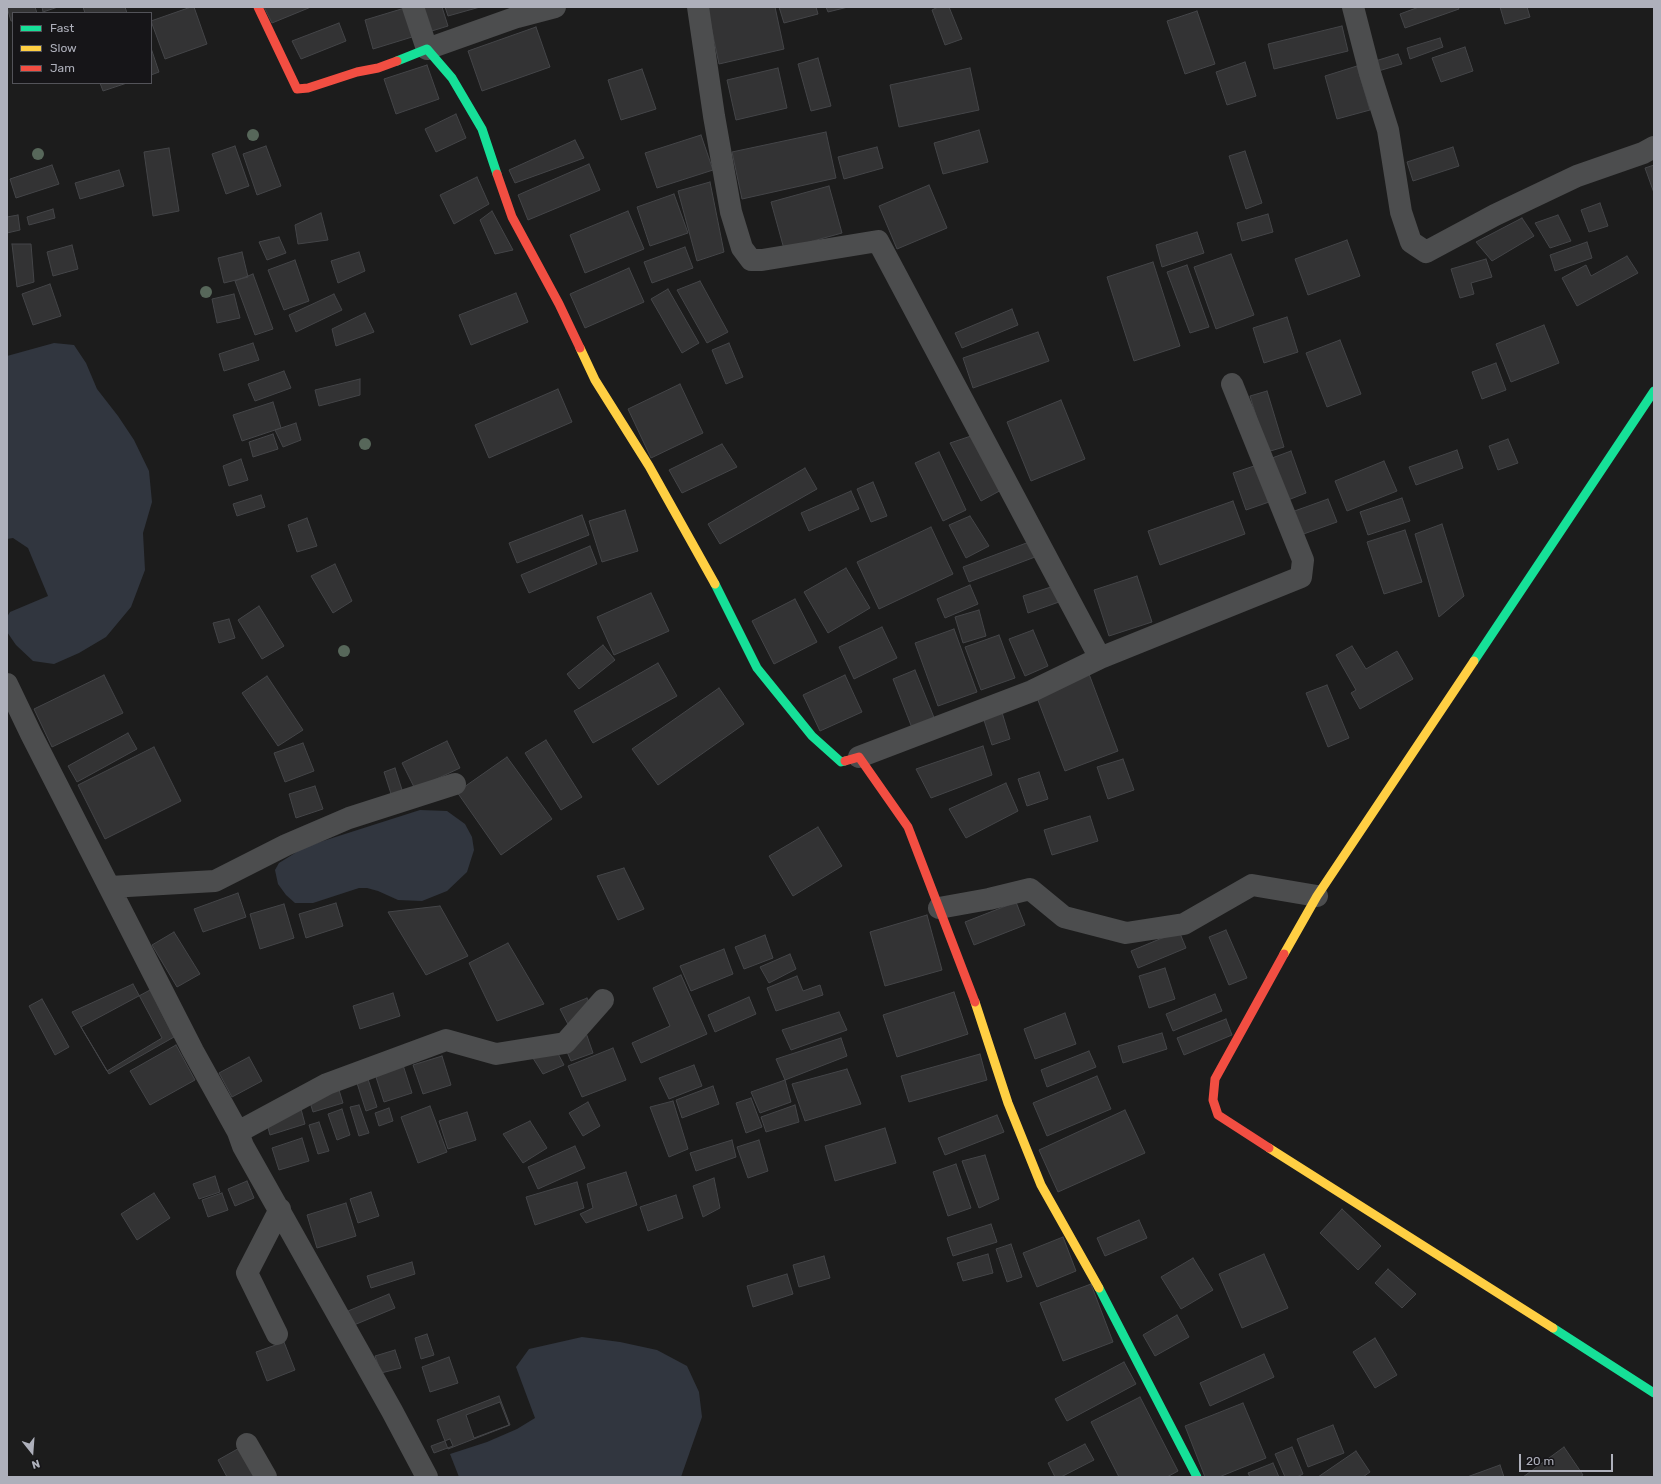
<!DOCTYPE html>
<html>
<head>
<meta charset="utf-8">
<style>
  body { margin:0 }
  #map { position:relative; width:1661px; height:1484px; overflow:hidden; background:#1c1c1c; font-family:Rubik,sans-serif }
  canvas { display:block }
  .frame { position:absolute; inset:0; border:8px solid #aeb0bb; pointer-events:none }
  .legend { position:absolute; left:12px; top:12px; width:140px; height:72px; box-sizing:border-box; background:#161518; border:1px solid #535359; margin:0; padding:5px 7px; list-style:none; font-size:12px; color:#aeb0bb }
  .legend li { display:flex; align-items:center; gap:8px; height:20px }
  .legend b { width:20px; border:1px solid #535359 }
  .north { position:absolute; left:12px; top:1432px; width:40px; height:40px; -webkit-text-stroke:3px #161518; paint-order:stroke; rotate:163deg; font-size:11px; font-weight:700; line-height:16px; text-align:center; color:#aeb0bb }
  .north::after { content:''; display:block; margin:auto; width:14px; height:18px; background:#aeb0bb; clip-path:polygon(50% 0,100% 100%,50% 72%,0 100%) }
  .scale { position:absolute; left:1519px; top:1454px; width:94px; height:18px; box-sizing:border-box; border:2px solid #aeb0bb; border-top:0; padding-left:5px; font-size:12px; line-height:14px; white-space:nowrap; color:#aeb0bb; -webkit-text-stroke:3px #161518; paint-order:stroke }
</style>
</head>
<body>
<div id="map">
<canvas width="1661" height="1484"></canvas>
<div class="frame"></div>
<ul class="legend">
<li><b style="height:5px;background:#16e098"></b>Fast</li>
<li><b style="height:5px;background:#ffcf43"></b>Slow</li>
<li><b style="height:5px;background:#f24e42"></b>Jam</li>
</ul>
<div class="north">N</div>
<div class="scale">20 m</div>
</div>
<script>
const ctx = document.querySelector('canvas').getContext('2d');
ctx.lineJoin = 'round';
function fillPath(path, color) { ctx.fillStyle = color; ctx.fill(path, 'evenodd'); }
const toPath = rows => new Path2D(rows.map(r => 'M' + r).join(''));
function strokePath(path, color, width, dash) { ctx.strokeStyle = color; ctx.lineWidth = width; ctx.lineCap = dash ? 'butt' : 'round'; ctx.setLineDash(dash || []); ctx.stroke(path); }
const water = toPath([
  [54,343,74,345,86,363,97,389,118,416,134,440,149,471,152,502,143,533,145,570,131,607,106,637,79,653,54,664,33,661,16,645,7,632,7,617,10,612,48,596,28,548,13,538,7,539,7,356],
  [420,810,447,811,465,824,472,837,474,850,467,872,447,891,422,901,398,900,378,891,367,888,359,888,313,903,295,903,286,895,278,884,275,870,279,863,303,848,323,841],
  [582,1337,620,1342,657,1350,687,1366,699,1392,702,1417,681,1477,459,1477,450,1454,487,1442,517,1429,535,1418,516,1367,529,1349]
]);
const building = toPath([
  [7,7,35,7,37,13,13,13,13,21,11,21,7,7],
  [42,7,58,7,43,12,42,7],
  [83,7,125,7,127,13,85,13,83,7],
  [191,7,194,7,207,44,165,59,151,21,191,7],
  [264,7,311,7,272,23,264,7],
  [408,7,442,7,448,26,373,49,365,20,408,7],
  [445,7,480,7,448,16,445,7],
  [707,7,775,7,784,49,719,64,707,7],
  [779,7,816,7,818,14,784,23,779,7],
  [826,7,848,7,828,12,826,7],
  [938,7,949,7,962,39,945,45,932,10,938,7],
  [1419,7,1458,7,1459,9,1405,28,1400,14,1419,7],
  [1500,7,1527,7,1530,17,1505,24,1500,7],
  [1197,11,1215,64,1185,74,1167,21,1197,11],
  [339,23,346,41,301,59,292,41,339,23],
  [1342,26,1348,51,1274,69,1268,44,1342,26],
  [536,27,550,67,482,91,468,51,536,27],
  [1440,38,1443,47,1410,59,1407,48,1440,38],
  [1465,47,1473,71,1441,82,1432,58,1465,47],
  [151,48,159,72,151,75,151,48],
  [1398,54,1402,64,1375,72,1372,62,1398,54],
  [818,58,831,106,811,111,798,64,818,58],
  [1245,62,1256,96,1227,105,1216,72,1245,62],
  [427,65,439,99,396,114,384,79,427,65],
  [1357,66,1370,110,1337,119,1325,76,1357,66],
  [778,68,787,108,736,120,727,80,778,68],
  [970,68,979,110,899,127,890,85,970,68],
  [642,69,656,109,621,120,608,80,642,69],
  [100,83,127,83,103,91,100,83],
  [456,114,466,138,436,152,425,129,456,114],
  [979,130,988,162,943,174,934,143,979,130],
  [826,132,836,178,742,199,732,152,826,132],
  [701,135,713,170,657,188,645,153,701,135],
  [575,140,584,158,515,183,509,170,575,140],
  [235,146,249,186,226,194,212,154,235,146],
  [266,146,281,186,257,195,243,154,266,146],
  [877,147,883,168,844,179,838,157,877,147],
  [1453,147,1459,166,1413,181,1407,162,1453,147],
  [169,148,179,211,153,216,144,152,169,148],
  [1245,151,1262,203,1246,209,1229,156,1245,151],
  [589,164,600,190,528,220,518,195,589,164],
  [52,165,59,184,16,198,10,179,52,165],
  [1654,165,1654,193,1645,168,1654,165],
  [119,170,124,186,80,199,75,183,119,170],
  [477,177,489,204,454,224,440,195,477,177],
  [710,182,724,252,697,261,678,191,710,182],
  [929,185,947,228,897,249,879,206,929,185],
  [829,186,842,233,784,249,771,202,829,186],
  [674,194,688,233,650,246,637,207,674,194],
  [1600,203,1608,226,1589,232,1581,210,1600,203],
  [53,209,55,218,29,225,27,217,53,209],
  [492,211,513,250,495,254,480,220,492,211],
  [628,211,644,249,585,273,570,235,628,211],
  [321,213,328,240,298,244,295,225,321,213],
  [1268,214,1273,232,1242,241,1237,223,1268,214],
  [18,215,20,230,7,233,7,217,18,215],
  [1558,215,1571,241,1550,248,1535,223,1558,215],
  [1522,218,1534,236,1492,261,1476,242,1522,218],
  [1197,232,1204,253,1162,267,1156,245,1197,232],
  [279,237,286,253,267,260,259,242,279,237],
  [1347,240,1360,276,1308,295,1295,259,1347,240],
  [1587,242,1592,258,1555,271,1550,255,1587,242],
  [12,244,31,244,34,282,17,287,12,244],
  [72,245,78,269,53,276,47,252,72,245],
  [685,247,693,268,652,283,644,262,685,247],
  [242,252,248,277,224,283,218,258,242,252],
  [359,252,365,271,338,283,331,261,359,252],
  [1231,254,1254,315,1216,329,1194,267,1231,254],
  [1627,256,1638,273,1577,306,1562,278,1586,265,1591,276,1627,256],
  [1486,259,1492,277,1471,283,1474,294,1460,298,1451,269,1486,259],
  [295,260,309,301,284,310,268,270,295,260],
  [1153,262,1180,346,1134,361,1107,277,1153,262],
  [1187,265,1209,327,1190,333,1167,272,1187,265],
  [629,268,644,302,585,328,570,294,629,268],
  [253,274,273,329,255,335,235,281,253,274],
  [700,281,728,332,707,343,677,290,700,281],
  [50,284,61,316,33,325,22,294,50,284],
  [668,289,699,343,682,353,651,299,668,289],
  [516,293,528,322,471,345,459,315,516,293],
  [234,294,240,318,217,323,212,299,234,294],
  [334,294,342,310,296,332,289,315,334,294],
  [1012,309,1018,325,962,348,955,333,1012,309],
  [365,313,374,332,336,346,332,329,365,313],
  [1287,317,1298,352,1264,363,1253,328,1287,317],
  [1544,325,1559,363,1511,382,1496,344,1544,325],
  [1038,332,1049,361,973,388,963,358,1038,332],
  [1340,340,1361,394,1327,407,1306,353,1340,340],
  [253,343,259,360,224,371,219,354,253,343],
  [729,343,743,377,726,384,712,350,729,343],
  [1496,363,1506,390,1482,399,1472,372,1496,363],
  [284,371,291,388,255,401,248,384,284,371],
  [360,379,360,395,319,406,315,390,360,379],
  [680,384,703,433,651,458,628,409,680,384],
  [558,389,572,422,489,458,475,425,558,389],
  [1267,391,1284,447,1267,452,1250,396,1267,391],
  [1061,400,1085,459,1031,481,1007,422,1061,400],
  [273,402,281,428,242,441,233,415,273,402],
  [296,423,301,440,283,447,275,430,296,423],
  [273,434,278,449,253,457,249,442,273,434],
  [974,435,1005,488,981,501,950,443,974,435],
  [1508,439,1518,463,1498,470,1489,446,1508,439],
  [722,444,737,467,682,493,669,470,722,444],
  [1457,450,1463,468,1416,485,1409,467,1457,450],
  [1291,451,1306,493,1288,500,1272,458,1291,451],
  [939,452,966,510,943,521,915,463,939,452],
  [241,459,248,480,229,486,223,466,241,459],
  [1384,461,1397,491,1347,511,1335,481,1384,461],
  [1260,464,1272,501,1246,510,1233,473,1260,464],
  [805,468,817,489,720,544,708,524,805,468],
  [873,482,887,516,871,522,857,489,873,482],
  [851,491,859,509,809,531,801,513,851,491],
  [261,495,265,507,237,516,233,504,261,495],
  [1402,498,1410,521,1368,535,1360,512,1402,498],
  [1328,499,1337,522,1298,536,1289,513,1328,499],
  [1233,501,1245,534,1160,565,1148,531,1233,501],
  [625,510,638,551,602,562,589,521,625,510],
  [582,515,589,535,517,563,509,543,582,515],
  [970,516,989,546,966,558,949,525,970,516],
  [307,518,317,546,297,552,288,525,307,518],
  [1442,524,1464,596,1439,617,1415,534,1442,524],
  [931,527,953,574,879,609,857,562,931,527],
  [1405,530,1422,582,1384,594,1367,542,1405,530],
  [1029,542,1035,557,969,582,963,567,1029,542],
  [590,546,597,564,529,593,521,575,590,546],
  [335,564,352,601,333,613,311,576,335,564],
  [846,568,870,608,828,633,804,592,846,568],
  [1137,576,1152,622,1109,636,1094,590,1137,576],
  [970,585,978,604,945,618,937,599,970,585],
  [1054,586,1059,602,1028,613,1023,596,1054,586],
  [651,593,669,631,614,655,597,617,651,593],
  [795,599,817,642,774,664,752,621,795,599],
  [259,606,284,646,262,659,238,620,259,606],
  [979,610,986,636,963,643,955,617,979,610],
  [229,619,235,638,219,643,213,623,229,619],
  [882,627,897,658,854,679,839,647,882,627],
  [954,629,977,692,938,706,915,643,954,629],
  [1033,630,1048,666,1025,676,1009,639,1033,630],
  [999,635,1015,678,981,690,965,647,999,635],
  [603,645,615,660,579,689,567,674,603,645],
  [1352,646,1366,669,1397,651,1413,679,1360,709,1351,693,1356,690,1336,655,1352,646],
  [658,663,677,696,593,743,574,711,658,663],
  [915,670,937,725,914,733,893,679,915,670],
  [1089,674,1118,751,1065,771,1036,695,1089,674],
  [104,675,123,713,52,747,34,709,104,675],
  [845,675,862,712,820,731,803,695,845,675],
  [267,676,303,730,278,746,242,693,267,676],
  [1327,685,1349,738,1328,747,1306,693,1327,685],
  [719,688,744,724,658,785,632,749,719,688],
  [1001,709,1010,739,992,745,982,714,1001,709],
  [128,733,137,749,77,782,68,766,128,733],
  [546,740,582,797,561,810,525,753,546,740],
  [447,741,460,768,415,789,402,763,447,741],
  [303,743,314,771,285,782,274,753,303,743],
  [983,746,992,775,931,798,916,769,983,746],
  [154,747,181,801,105,839,78,785,154,747],
  [507,757,552,819,501,855,457,792,507,757],
  [1123,759,1134,790,1108,799,1097,767,1123,759],
  [395,768,404,796,393,800,384,772,395,768],
  [1039,772,1048,799,1027,806,1018,779,1039,772],
  [1006,783,1018,811,966,838,949,809,1006,783],
  [315,786,323,809,296,818,289,794,315,786],
  [1090,816,1098,841,1052,855,1044,830,1090,816],
  [818,827,842,866,793,896,769,856,818,827],
  [624,868,644,909,618,920,597,876,624,868],
  [238,893,246,917,203,932,194,909,238,893],
  [1016,902,1025,925,974,945,965,922,1016,902],
  [336,903,343,926,306,938,299,914,336,903],
  [284,904,294,938,260,949,250,914,284,904],
  [440,906,468,956,426,975,388,912,440,906],
  [927,915,942,970,885,986,870,932,927,915],
  [1226,930,1247,978,1229,985,1209,937,1226,930],
  [1179,931,1186,948,1138,968,1131,951,1179,931],
  [174,932,200,974,177,987,152,945,174,932],
  [765,935,773,958,744,969,735,947,765,935],
  [508,943,544,1004,497,1021,469,963,508,943],
  [724,949,733,974,691,991,680,966,724,949],
  [790,954,796,969,769,983,760,967,790,954],
  [1165,968,1175,999,1149,1008,1139,976,1165,968],
  [681,975,707,1034,641,1063,632,1043,670,1026,653,988,681,975],
  [797,976,803,991,820,985,823,995,776,1011,767,988,797,976],
  [133,984,162,1038,107,1071,72,1012,133,984],
  [150,990,174,1037,109,1074,81,1027,150,990],
  [954,992,968,1034,897,1057,883,1015,954,992],
  [393,993,400,1016,360,1029,353,1006,393,993],
  [1215,994,1222,1011,1173,1031,1166,1014,1215,994],
  [749,997,756,1014,715,1032,708,1015,749,997],
  [587,998,596,1016,571,1030,560,1009,587,998],
  [42,999,69,1047,55,1055,29,1006,42,999],
  [839,1012,847,1030,791,1050,782,1030,839,1012],
  [1065,1013,1076,1044,1035,1059,1024,1029,1065,1013],
  [1226,1019,1232,1035,1184,1055,1177,1038,1226,1019],
  [585,1030,593,1053,571,1061,561,1038,585,1030],
  [1162,1033,1167,1049,1123,1063,1118,1046,1162,1033],
  [841,1038,847,1056,785,1080,776,1059,841,1038],
  [553,1044,564,1065,543,1074,531,1055,553,1044],
  [176,1045,195,1080,150,1105,130,1071,176,1045],
  [613,1048,626,1080,582,1097,568,1066,613,1048],
  [1089,1051,1096,1067,1047,1087,1041,1070,1089,1051],
  [980,1054,987,1080,909,1102,901,1076,980,1054],
  [442,1056,451,1085,423,1094,413,1065,442,1056],
  [249,1057,262,1081,232,1097,219,1073,249,1057],
  [403,1065,412,1093,384,1102,375,1074,403,1065],
  [694,1065,702,1086,669,1099,659,1078,694,1065],
  [847,1069,861,1104,805,1121,792,1084,847,1069],
  [367,1076,377,1107,366,1111,356,1080,367,1076],
  [1097,1076,1111,1109,1047,1136,1033,1103,1097,1076],
  [785,1080,791,1102,760,1113,751,1092,785,1080],
  [713,1086,719,1104,682,1118,676,1100,713,1086],
  [339,1090,343,1103,313,1112,309,1099,339,1090],
  [751,1098,762,1127,746,1133,736,1103,751,1098],
  [673,1101,688,1149,669,1157,650,1107,673,1101],
  [588,1102,600,1126,583,1136,569,1113,588,1102],
  [359,1105,369,1133,359,1136,350,1107,359,1105],
  [795,1105,799,1122,766,1132,761,1117,795,1105],
  [430,1106,447,1152,418,1163,401,1117,430,1106],
  [389,1108,393,1121,379,1126,375,1113,389,1108],
  [301,1109,305,1124,270,1135,266,1120,301,1109],
  [342,1109,350,1135,337,1140,328,1114,342,1109],
  [1125,1110,1145,1153,1058,1192,1039,1150,1125,1110],
  [467,1112,476,1140,448,1149,439,1121,467,1112],
  [997,1115,1004,1132,945,1155,938,1138,997,1115],
  [530,1121,547,1148,523,1163,503,1134,530,1121],
  [319,1122,329,1151,318,1154,309,1125,319,1122],
  [885,1128,896,1163,835,1181,825,1146,885,1128],
  [302,1138,309,1161,279,1170,272,1148,302,1138],
  [732,1140,736,1157,696,1171,690,1153,732,1140],
  [759,1140,768,1171,748,1178,737,1147,759,1140],
  [575,1146,585,1168,538,1189,528,1167,575,1146],
  [985,1155,999,1199,979,1208,962,1161,985,1155],
  [956,1164,971,1208,948,1216,933,1172,956,1164],
  [626,1172,637,1205,586,1223,580,1214,593,1208,587,1184,626,1172],
  [215,1176,220,1192,199,1199,193,1184,215,1176],
  [714,1178,720,1208,703,1217,693,1186,714,1178],
  [247,1181,254,1198,235,1206,228,1189,247,1181],
  [577,1182,584,1208,535,1225,526,1197,577,1182],
  [371,1192,379,1216,358,1223,350,1199,371,1192],
  [154,1193,170,1218,137,1240,121,1214,154,1193],
  [222,1193,228,1210,208,1217,202,1200,222,1193],
  [676,1195,683,1218,648,1231,640,1207,676,1195],
  [346,1203,356,1236,317,1248,307,1215,346,1203],
  [1342,1209,1381,1246,1358,1270,1320,1233,1342,1209],
  [1139,1220,1147,1238,1105,1256,1097,1238,1139,1220],
  [991,1224,997,1242,953,1256,947,1238,991,1224],
  [1063,1237,1076,1271,1037,1287,1023,1253,1063,1237],
  [1011,1244,1022,1277,1007,1282,996,1249,1011,1244],
  [988,1254,993,1273,963,1281,957,1263,988,1254],
  [1264,1254,1288,1308,1242,1328,1219,1274,1264,1254],
  [824,1256,830,1278,799,1287,793,1265,824,1256],
  [1193,1258,1213,1290,1181,1309,1161,1277,1193,1258],
  [412,1262,415,1274,371,1288,367,1276,412,1262],
  [1388,1269,1416,1294,1402,1308,1375,1283,1388,1269],
  [787,1274,793,1294,753,1307,747,1286,787,1274],
  [1091,1284,1113,1342,1063,1361,1040,1303,1091,1284],
  [389,1294,395,1308,354,1325,348,1311,389,1294],
  [1177,1315,1189,1337,1155,1356,1143,1335,1177,1315],
  [427,1334,434,1355,421,1359,415,1338,427,1334],
  [1375,1338,1397,1375,1375,1388,1353,1352,1375,1338],
  [284,1342,295,1370,267,1381,256,1352,284,1342],
  [395,1350,401,1368,381,1373,375,1356,395,1350],
  [1264,1354,1274,1377,1210,1406,1200,1383,1264,1354],
  [449,1357,458,1383,430,1392,422,1367,449,1357],
  [1124,1362,1136,1384,1067,1421,1055,1399,1124,1362],
  [499,1396,510,1425,448,1449,437,1420,499,1396],
  [1140,1397,1178,1471,1167,1477,1119,1477,1091,1422,1140,1397],
  [500,1402,509,1425,474,1438,466,1415,500,1402],
  [1243,1403,1266,1458,1219,1477,1205,1477,1185,1426,1243,1403],
  [1333,1425,1344,1453,1308,1467,1297,1439,1333,1425],
  [450,1439,453,1446,434,1453,431,1446,450,1439],
  [1085,1444,1094,1460,1061,1477,1055,1477,1048,1463,1085,1444],
  [243,1446,260,1477,227,1477,218,1460,243,1446],
  [1292,1447,1303,1474,1297,1477,1285,1477,1275,1454,1292,1447],
  [1564,1447,1583,1475,1580,1477,1523,1477,1564,1447],
  [1356,1451,1370,1472,1363,1477,1318,1477,1356,1451],
  [1273,1463,1279,1477,1250,1477,1248,1473,1273,1463],
  [1500,1465,1504,1477,1467,1477,1500,1465]
]);
const street = toPath([
  [413,7,427,49,517,17,555,7],
  [698,7,714,116,731,212,742,248,751,260,762,260,878,241,1100,658],
  [1353,7,1370,73,1388,130,1401,212,1411,242,1426,252,1495,215,1577,176,1643,153,1654,147],
  [7,684,31,734,193,1051,238,1132,243,1146,392,1411,427,1477],
  [859,757,1032,691,1100,658,1301,577,1303,560,1232,384],
  [110,887,215,881,286,845,349,818,455,784],
  [939,908,989,899,1030,889,1064,917,1126,933,1184,924,1252,885,1317,896],
  [238,1132,327,1084,446,1040,496,1054,565,1043,603,1000],
  [277,1334,247,1273,280,1209],
  [247,1444,266,1477]
]);
const fast = toPath([
  [397,61,427,49,452,78,482,129,497,174],
  [715,584,757,668,812,736,841,762,845,761],
  [1474,661,1654,391],
  [1099,1288,1197,1477],
  [1553,1328,1654,1393]
]);
const slow = toPath([
  [580,348,595,380,649,466,715,584],
  [1284,954,1317,896,1474,661],
  [975,1002,1008,1103,1041,1185,1099,1288],
  [1269,1148,1553,1328]
]);
const jam = toPath([
  [258,7,297,89,308,88,357,72,378,68,397,61],
  [497,174,512,217,559,304,580,348],
  [845,761,859,757,908,827,975,1002],
  [1269,1148,1218,1115,1213,1100,1215,1079,1284,954]
]);
const trees = [
  [253,135],
  [38,154],
  [206,292],
  [365,444],
  [344,651]
];
fillPath(water, '#31363f');
fillPath(building, '#333334');
strokePath(building, '#444548', 1);
strokePath(street, '#4c4d4e', 22);
strokePath(fast, '#16e098', 9);
strokePath(slow, '#ffcf43', 9);
strokePath(jam, '#f24e42', 9);
ctx.fillStyle = '#57675a';
for (const [x, y] of trees) { ctx.beginPath(); ctx.arc(x, y, 6, 0, 2 * Math.PI); ctx.fill(); }
</script>
</body>
</html>
